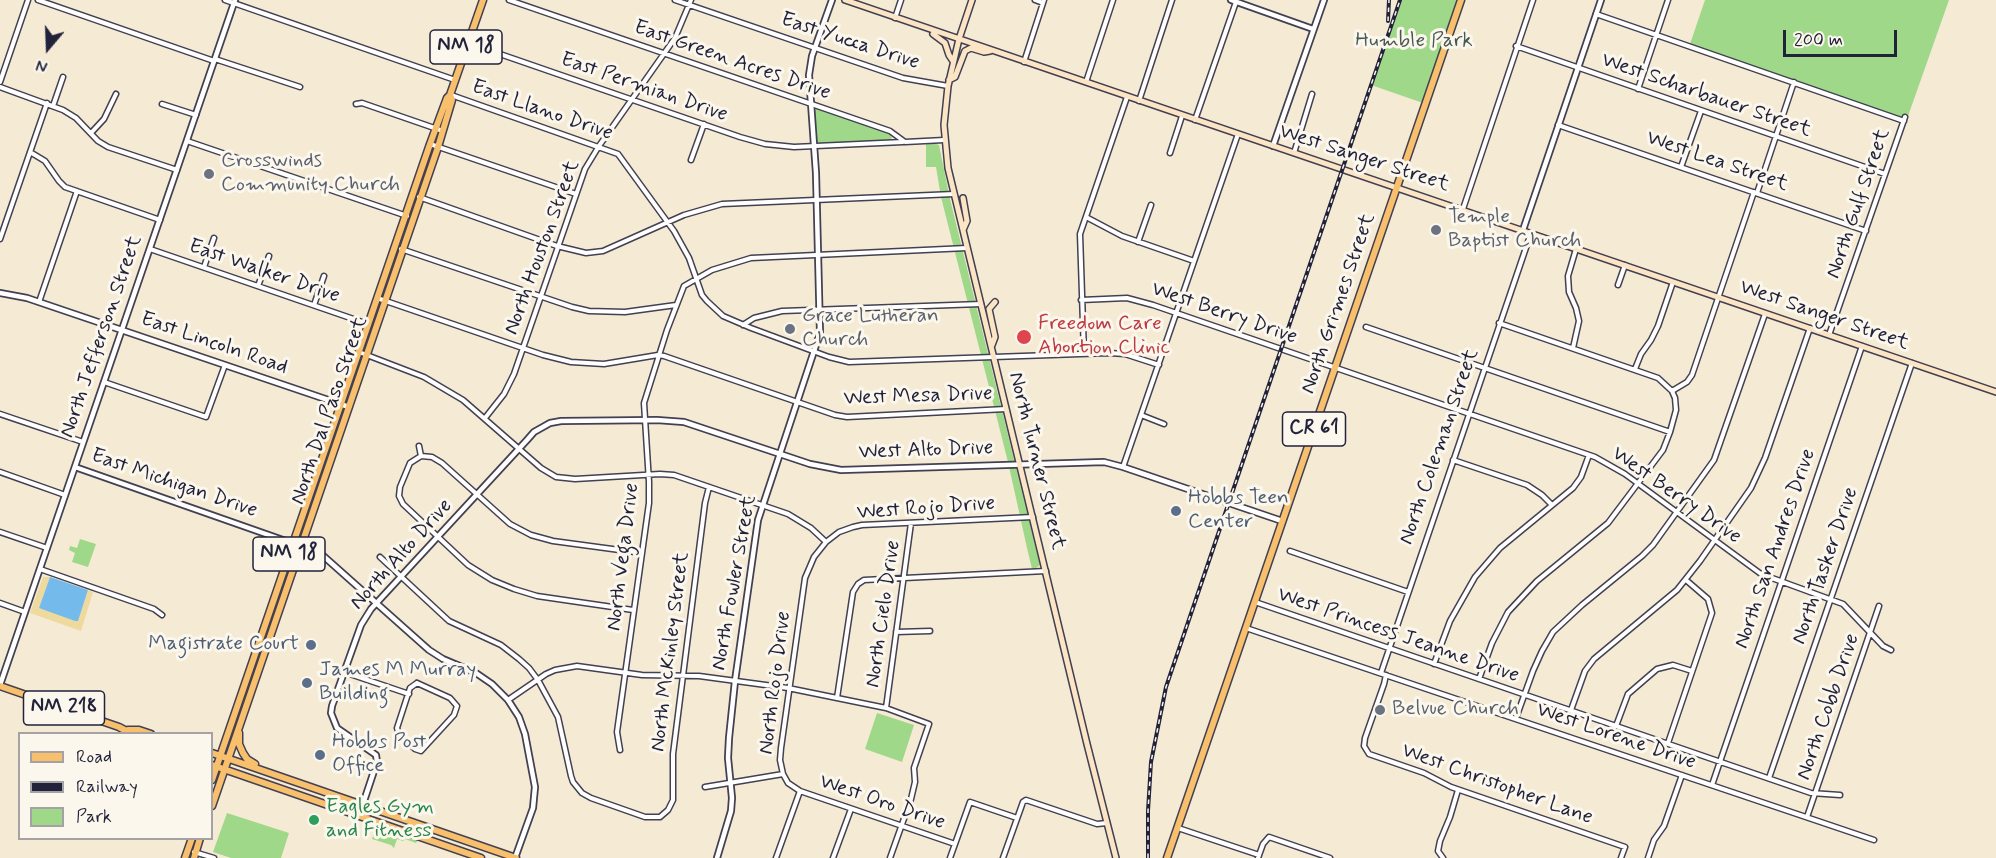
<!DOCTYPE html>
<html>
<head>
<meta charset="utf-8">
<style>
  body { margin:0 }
  #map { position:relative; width:1996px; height:858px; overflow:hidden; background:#f5ead4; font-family:Mynerve,sans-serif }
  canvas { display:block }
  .legend { position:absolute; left:18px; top:732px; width:195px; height:108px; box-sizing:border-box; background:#fbf7ec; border:2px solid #a4a2a5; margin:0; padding:8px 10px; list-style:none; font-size:18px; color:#22223b }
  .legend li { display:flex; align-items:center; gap:12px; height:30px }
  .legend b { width:30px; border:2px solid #a4a2a5 }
  .north { position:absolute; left:18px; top:18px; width:60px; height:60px; -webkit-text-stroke:4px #fbf7ec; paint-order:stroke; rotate:199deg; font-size:16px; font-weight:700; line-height:24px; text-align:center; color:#22223b }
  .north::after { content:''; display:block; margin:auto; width:21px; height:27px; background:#22223b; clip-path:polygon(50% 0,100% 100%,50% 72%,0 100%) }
  .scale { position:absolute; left:1783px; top:30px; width:114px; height:27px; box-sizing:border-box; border:3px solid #22223b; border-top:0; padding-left:8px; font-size:18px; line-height:21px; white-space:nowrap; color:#22223b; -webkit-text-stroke:4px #fbf7ec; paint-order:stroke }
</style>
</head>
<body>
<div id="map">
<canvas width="1996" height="858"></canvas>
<ul class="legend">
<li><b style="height:8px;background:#f8bf6c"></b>Road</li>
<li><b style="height:8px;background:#22223b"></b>Railway</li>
<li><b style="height:16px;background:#a0d88a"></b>Park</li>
</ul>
<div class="north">N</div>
<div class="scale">200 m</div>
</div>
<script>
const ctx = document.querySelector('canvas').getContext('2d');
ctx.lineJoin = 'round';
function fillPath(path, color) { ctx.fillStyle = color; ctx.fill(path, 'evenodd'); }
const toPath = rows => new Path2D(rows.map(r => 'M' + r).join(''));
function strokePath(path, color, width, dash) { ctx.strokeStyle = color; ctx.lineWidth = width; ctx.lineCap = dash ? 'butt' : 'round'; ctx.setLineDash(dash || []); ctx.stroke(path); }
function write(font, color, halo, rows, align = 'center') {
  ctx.font = font + ' Mynerve,sans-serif'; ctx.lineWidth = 6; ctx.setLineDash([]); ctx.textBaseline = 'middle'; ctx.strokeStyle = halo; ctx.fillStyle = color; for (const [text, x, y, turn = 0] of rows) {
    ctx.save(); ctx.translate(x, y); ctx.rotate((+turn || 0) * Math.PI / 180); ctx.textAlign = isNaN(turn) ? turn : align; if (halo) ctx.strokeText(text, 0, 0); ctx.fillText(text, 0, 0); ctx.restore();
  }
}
const green = toPath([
  [1400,0,1458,0,1423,103,1371,85],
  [1705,0,1949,0,1907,119,1690,44],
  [817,108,890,133,892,138,888,141,819,143,816,141,814,111],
  [934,143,939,145,950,199,1040,565,1036,568,1032,569,1027,548,1008,462,941,197,936,167,926,167,926,144],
  [80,539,96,544,88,567,72,562,75,553,69,550,70,546,77,548],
  [877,713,914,725,902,762,865,749],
  [227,813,289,833,281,858,231,858,213,852],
  [377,826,399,833,418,840,416,843,405,839,403,841,397,839,394,848,391,845,372,839]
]);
const sand = toPath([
  [43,577,50,577,39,608,78,620,88,590,93,592,81,631,30,613]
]);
const water = toPath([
  [50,577,88,590,78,621,75,621,39,608]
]);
const minor = toPath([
  [38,0,214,61],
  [225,0,455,80],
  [509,0,890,131,905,142,944,140],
  [675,0,903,78,948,86],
  [1035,0,1043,3],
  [1596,14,1904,121],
  [895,18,901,0],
  [468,43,740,137,765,144,794,147,903,142],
  [1516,46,1885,174],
  [215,59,300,87],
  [1024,62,1044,0],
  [0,82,28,0],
  [1086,82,1113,0],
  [0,87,63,110,76,118,98,141,108,147,177,170],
  [1638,89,1668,0],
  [451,95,618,154,674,231,689,258,702,295,707,301,723,316,751,328,829,357,849,362,1109,353,1125,354,1159,365],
  [1139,101,1172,0],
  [162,104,196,115],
  [356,104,362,103,443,131],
  [53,106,63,77],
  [1195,120,1236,2],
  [1558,125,1866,231],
  [91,133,104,119,116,94],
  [187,141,407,216],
  [430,144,576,194],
  [30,152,45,161,59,181,65,187,160,220],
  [1170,153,1182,116],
  [1294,153,1312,94],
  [691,160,704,124],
  [1681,167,1701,111],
  [1757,193,1794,82],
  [419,197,557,246,586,253,603,251,684,215,722,204,954,194],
  [1463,209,1533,0],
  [1086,217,1122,236,1194,261],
  [0,239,47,103],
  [1138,242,1151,205],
  [150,249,368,324],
  [401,249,572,307,589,311,625,312,676,305],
  [204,267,214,238],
  [1618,285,1625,265],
  [258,286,269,256],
  [377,298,543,355,571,362,604,364,658,355,664,356,835,415,847,417,1006,409],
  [1081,300,1127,298,1153,305,1595,457,1625,474,1761,574,1843,604,1883,646,1891,650],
  [39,302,77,191],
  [314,305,324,276],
  [743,325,754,318,782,311,981,304],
  [1366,327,1670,432],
  [1829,335,1905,117],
  [1573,348,1579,321,1576,308,1569,292,1568,276,1576,249],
  [359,352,424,377,463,400,541,468,556,477,575,479,660,474,674,475,788,514,811,528,826,542],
  [1084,354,1080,234,1127,97],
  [1635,369,1641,354,1651,340,1658,326,1673,282],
  [104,382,206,417,225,365],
  [1672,391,1687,382,1692,375,1754,192],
  [0,414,83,442],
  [1141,415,1164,424],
  [485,418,504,394,514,374,585,169,599,146,675,38,691,0],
  [419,446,421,456],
  [1453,460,1527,485,1542,495,1552,505],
  [1123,467,1238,134],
  [0,472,65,495],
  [0,532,47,548],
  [1290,551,1408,592],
  [380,557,449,621,501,645,519,659,529,668,538,680,558,717,571,776,573,782,582,793,591,798,645,817,660,817,668,810,673,800,673,754,705,503,709,487],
  [40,569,154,609,162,615],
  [1255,602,1811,793,1840,795],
  [0,603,25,612],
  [633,610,537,596,514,589,492,580,468,565,403,504,399,496,400,487,410,463,421,456,432,457,442,463,510,524,531,535,553,541,642,553],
  [1246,628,1874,840],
  [896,632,930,631],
  [1434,664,1450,621,1475,577,1500,548,1573,488,1581,477,1589,455],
  [344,672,409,694],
  [1381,673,1531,233],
  [1386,675,1384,684,1365,738,1364,746,1369,754,1424,773,1451,787,1625,847,1621,858],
  [1479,679,1492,643,1508,612,1537,581,1608,523,1663,450,1670,432,1676,410,1675,398,1672,391,1658,378,1499,323],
  [417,683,450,698,457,706,454,715,421,751,415,749,399,734,397,728,410,688,417,683],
  [837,698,853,592,858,584,864,580,1046,571],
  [508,700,546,674,555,670,577,666,642,675,699,676,788,688,886,708,929,724,914,768,915,782,911,799,890,858],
  [886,708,911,523],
  [1571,710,1585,671,1594,659,1677,590,1700,561,1751,488,1765,458,1810,328],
  [1516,718,1533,671,1542,651,1553,632,1582,605,1642,556,1653,545,1714,460,1765,314],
  [1616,726,1628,694,1657,669,1673,665,1692,671],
  [1668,743,1712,613,1708,599,1686,580],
  [620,750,617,732,649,503,649,482,644,403,667,330,684,286,712,270,751,258,967,248],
  [1769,778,1912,363],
  [1712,785,1862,346],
  [705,787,783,774],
  [1807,817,1879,606],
  [1178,828,1259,855],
  [955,844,800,791,788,783,783,774,780,760,781,748,805,578,814,557,826,542,839,532,853,527,862,525,1033,517],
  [194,852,214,858],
  [776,858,800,791],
  [833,858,851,809],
  [950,858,970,802,1017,818],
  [1003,858,1023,802,1026,800,1097,824,1107,823],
  [1258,858,1263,844,1269,837,1330,858],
  [1443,858,1438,851,1440,841,1450,817,1458,790],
  [1648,858,1654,840,1664,826,1682,775]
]);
const tertiary = toPath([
  [1231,0,1313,29],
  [1273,146,1324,0],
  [1523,230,1601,0],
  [0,293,27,298,349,407],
  [75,467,320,553,429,650,443,659,476,673,492,684,508,700,519,717,525,734,535,787,533,808,515,858],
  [297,561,304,556,323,556],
  [0,685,235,0],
  [359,816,377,762,376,755,337,728,331,713,332,706,361,625,371,609,527,440,534,432,550,423,561,421,657,420,684,422,810,464,841,470,1104,462,1123,467,1282,521],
  [717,858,731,811,732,798,728,758,729,738,735,681,758,520,820,333,816,173,809,75,812,56,832,0]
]);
const secondary = toPath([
  [845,0,1996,392],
  [972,0,959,39,948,86,944,125,948,168,1087,744,1116,858],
  [933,34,945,43,949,55,953,61],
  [949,80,955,77,965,51,971,48,984,52,990,51],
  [963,198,967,221,963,230],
  [992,345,995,337,989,309,995,302]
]);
const primary = toPath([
  [0,686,119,727,132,734],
  [128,730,139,730,151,734],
  [239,733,239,744,243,753,247,759,255,764],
  [212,753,516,858],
  [212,765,481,858],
  [212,780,430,144,447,98,450,95,483,0],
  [212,806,438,147,452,100,450,95],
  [185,858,192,838],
  [194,858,200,838],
  [1167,858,1461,0]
]);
const rail = toPath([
  [1388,21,1389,0],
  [1148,858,1148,811,1151,762,1166,687,1400,0]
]);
const markers = [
  [209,174,6,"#6b7280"],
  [1436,230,6,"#6b7280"],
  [790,329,6,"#6b7280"],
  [1024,337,8,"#e0444e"],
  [1176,511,6,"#5c6f8a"],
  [311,645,6,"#5c6f8a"],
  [307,683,6,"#5c6f8a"],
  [1380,710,6,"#6b7280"],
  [320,755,6,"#5c6f8a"],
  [314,820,6,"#2e9e5b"]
];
const shields = [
  [466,47,72],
  [1314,429,63],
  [289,554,72],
  [64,708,81]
];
const shieldNames = [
  ["NM 18",466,47],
  ["CR 61",1314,429],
  ["NM 18",289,554],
  ["NM 218",64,708]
];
const streetNames = [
  ["East Yucca Drive",850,42,18],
  ["East Green Acres Drive",732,61,19],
  ["East Permian Drive",644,88,19],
  ["West Scharbauer Street",1706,96,19],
  ["East Llano Drive",542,111,19],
  ["West Sanger Street",1364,159,18],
  ["West Lea Street",1717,162,19],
  ["North Gulf Street",1859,204,-71],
  ["North Houston Street",543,248,-70],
  ["East Walker Drive",264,272,19],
  ["North Grimes Street",1339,304,-71],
  ["West Berry Drive",1224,314,19],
  ["West Sanger Street",1824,316,19],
  ["North Jefferson Street",102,337,-71],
  ["East Lincoln Road",214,344,19],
  ["West Mesa Drive",918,397,-2],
  ["North Dal Paso Street",330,411,-71],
  ["North Coleman Street",1440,447,-71],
  ["West Alto Drive",926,451,-2],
  ["North Turner Street",1036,461,76],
  ["East Michigan Drive",174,484,19],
  ["West Berry Drive",1676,496,35],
  ["West Rojo Drive",926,509,-4],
  ["North San Andres Drive",1776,549,-71],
  ["North Alto Drive",402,555,-48],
  ["North Vega Drive",624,557,-83],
  ["North Tasker Drive",1826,566,-71],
  ["North Fowler Street",735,583,-80],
  ["North Cielo Drive",884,614,-82],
  ["West Princess Jeanne Drive",1398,636,19],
  ["North McKinley Street",671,652,-83],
  ["North Rojo Drive",776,683,-83],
  ["North Cobb Drive",1829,707,-71],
  ["West Lorene Drive",1616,737,19],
  ["West Christopher Lane",1497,785,20],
  ["West Oro Drive",882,803,19]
];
const parkNames = [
  ["Humble Park",1414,42]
];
const worshipNames = [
  ["Crosswinds",221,162],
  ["Community Church",221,186],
  ["Temple",1448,218],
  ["Baptist Church",1448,242],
  ["Grace Lutheran",802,317],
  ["Church",802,341],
  ["Belvue Church",1392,710]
];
const healthNames = [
  ["Freedom Care",1038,325],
  ["Abortion Clinic",1038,349]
];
const serviceNames = [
  ["Hobbs Teen",1188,499],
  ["Center",1188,523],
  ["Magistrate Court",299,645,"right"],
  ["James M Murray",319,671],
  ["Building",319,695],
  ["Hobbs Post",332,743],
  ["Office",332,767]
];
const leisureNames = [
  ["Eagles Gym",326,808],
  ["and Fitness",326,832]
];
fillPath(green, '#a0d88a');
fillPath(sand, '#eeda9e');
fillPath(water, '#74baeb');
strokePath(minor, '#424052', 7);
strokePath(tertiary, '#424052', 8);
strokePath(secondary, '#424052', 8);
strokePath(primary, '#424052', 9);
strokePath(minor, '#fff', 4);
strokePath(tertiary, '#fff', 4.5);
strokePath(secondary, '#fce5c4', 5);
strokePath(primary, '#f8bf6c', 6);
strokePath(rail, '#22223b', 4);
strokePath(rail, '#fbf7ec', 1.5, [4.5]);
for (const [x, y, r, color] of markers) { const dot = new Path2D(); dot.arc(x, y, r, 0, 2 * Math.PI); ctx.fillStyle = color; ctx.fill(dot); strokePath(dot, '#fbf7ec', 2); }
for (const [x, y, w] of shields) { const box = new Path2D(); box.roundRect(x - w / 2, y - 17, w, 34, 4.5); ctx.fillStyle = '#fbf7ec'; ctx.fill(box); strokePath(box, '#22223b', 1.5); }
write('bold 20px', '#22223b', null, shieldNames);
write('21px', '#22223b', '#fbf7ec', streetNames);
write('21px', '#485953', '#fbf7ec', parkNames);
write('21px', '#5b616d', '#fbf7ec', worshipNames, 'left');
write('21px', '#be3a42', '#fbf7ec', healthNames, 'left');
write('21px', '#4e5e75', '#fbf7ec', serviceNames, 'left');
write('21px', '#27864d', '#fbf7ec', leisureNames, 'left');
</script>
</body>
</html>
